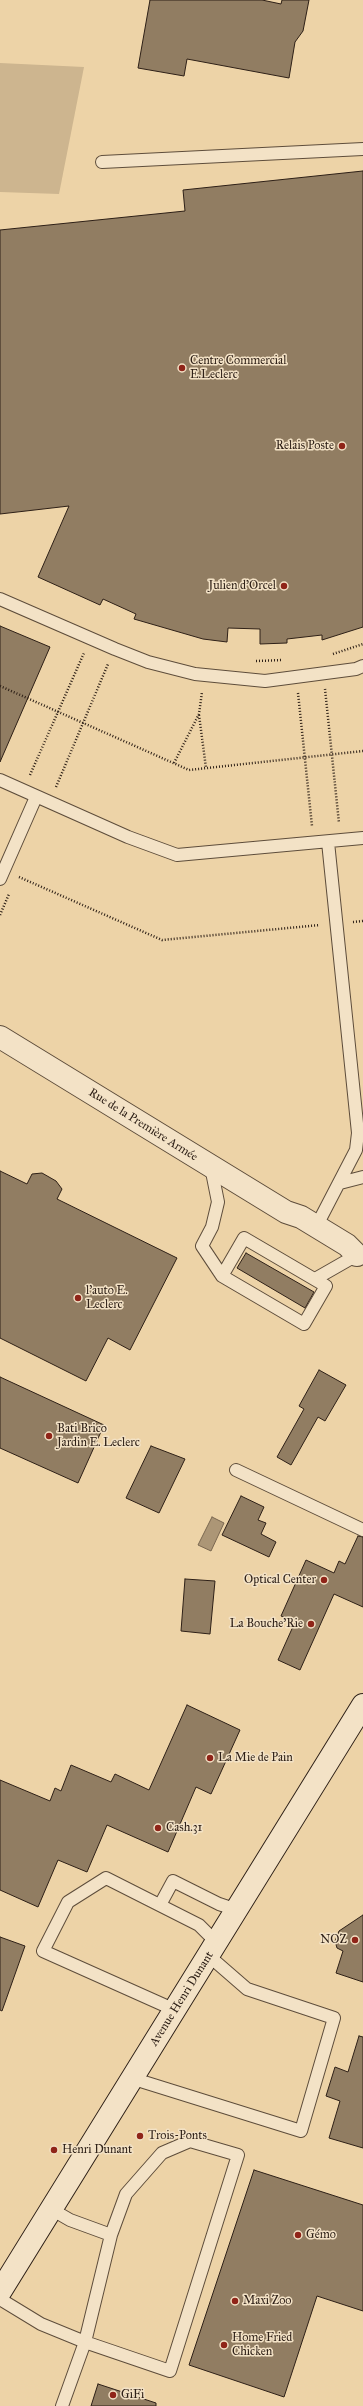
<!DOCTYPE html>
<html>
<head>
<meta charset="utf-8">
<style>
  body { margin:0 }
  canvas { display:block; background:#edd3a7 }
</style>
</head>
<body>
<canvas width="363" height="2406"></canvas>
<script>
const ctx = document.querySelector('canvas').getContext('2d');
ctx.lineJoin = 'round';
function fillPath(path, color) { ctx.fillStyle = color; ctx.fill(path, 'evenodd'); }
const toPath = rows => new Path2D(rows.map(r => 'M' + r).join(''));
function strokePath(path, color, width, dash) { ctx.strokeStyle = color; ctx.lineWidth = width; ctx.lineCap = dash ? 'butt' : 'round'; ctx.setLineDash(dash || []); ctx.stroke(path); }
function write(font, color, halo, rows, align = 'center') {
  ctx.font = font + ' "IM FELL Great Primer",serif'; ctx.lineWidth = 3; ctx.setLineDash([]); ctx.textBaseline = 'middle'; ctx.strokeStyle = halo; ctx.fillStyle = color; for (const [text, x, y, turn = 0] of rows) {
    ctx.save(); ctx.translate(x, y); ctx.rotate((+turn || 0) * Math.PI / 180); ctx.textAlign = isNaN(turn) ? turn : align; if (halo) ctx.strokeText(text, 0, 0); ctx.fillText(text, 0, 0); ctx.restore();
  }
}
const green = toPath([
  [0,63,84,67,59,194,0,192]
]);
const water = toPath([
  [212,1517,224,1523,211,1551,198,1545,212,1517]
]);
const building = toPath([
  [150,0,262,0,281,4,282,0,309,0,303,31,295,42,289,78,187,59,184,76,138,68,150,0],
  [363,171,363,627,322,640,322,635,287,639,287,643,260,644,260,629,228,628,227,642,203,639,134,619,136,614,103,599,100,605,38,577,69,506,0,514,0,230,185,211,183,190,363,171],
  [0,626,50,647,0,762,0,626],
  [0,1171,27,1184,32,1174,42,1173,56,1181,62,1189,57,1199,177,1258,130,1350,108,1338,86,1381,0,1338,0,1171],
  [246,1253,314,1292,305,1308,237,1268,246,1253],
  [319,1370,346,1385,325,1421,318,1417,291,1465,277,1457,304,1409,299,1406,319,1370],
  [0,1377,104,1425,78,1483,0,1448,0,1377],
  [151,1446,185,1459,159,1513,126,1498,151,1446],
  [241,1496,264,1507,258,1520,266,1523,261,1534,276,1542,269,1557,222,1535,241,1496],
  [358,1536,363,1537,363,1607,334,1594,300,1670,278,1660,295,1622,281,1616,306,1560,334,1573,339,1561,345,1564,358,1536],
  [185,1579,215,1581,210,1634,181,1631,185,1579],
  [187,1705,240,1730,211,1794,196,1787,168,1852,107,1825,87,1872,58,1860,38,1907,0,1890,0,1780,50,1801,55,1788,61,1791,71,1765,111,1782,115,1774,149,1790,187,1705],
  [363,1915,363,1982,336,1973,343,1951,337,1948,335,1941,339,1931,363,1915],
  [0,1937,25,1946,2,2011,0,2010,0,1937],
  [359,2036,363,2037,363,2148,329,2138,340,2101,326,2096,335,2067,348,2072,359,2036],
  [254,2170,363,2205,363,2311,317,2296,284,2397,189,2365,254,2170],
  [98,2384,156,2403,156,2406,91,2406,98,2384]
]);
const path = toPath([
  [333,654,363,644],
  [256,661,283,660],
  [0,686,189,770,363,751],
  [325,689,339,823],
  [298,693,312,826],
  [199,715,206,768],
  [174,763,199,714,202,692],
  [30,775,84,653],
  [56,787,108,664],
  [19,877,162,940,320,925],
  [0,915,9,894],
  [353,922,363,921]
]);
const service = toPath([
  [102,162,363,149],
  [0,599,115,649,148,662,195,674,265,681,356,669,363,666],
  [0,780,128,837,177,855,363,838],
  [0,879,36,797],
  [211,1167,218,1202,212,1227,202,1246,222,1276,304,1324,326,1286,244,1238,222,1276],
  [340,1183,363,1177],
  [316,1227,356,1150,358,1133,328,842],
  [315,1279,357,1255],
  [236,1470,363,1530],
  [160,1905,173,1881,219,1904,237,1910],
  [175,2010,43,1951,68,1902,106,1878,199,1925,217,1943],
  [131,2078,301,2131,334,2018,247,1989,209,1956],
  [190,2141,238,2155,170,2371,85,2342,111,2235,126,2194,162,2153,190,2141],
  [51,2209,70,2220,111,2235],
  [0,2299,41,2324,85,2342,62,2406]
]);
const tertiary = toPath([
  [0,1037,286,1212,301,1217,347,1245,357,1255]
]);
const secondary = toPath([
  [0,2292,363,1705]
]);
const markers = [
  [182,368,4,"#8f2418"],
  [342,446,4,"#8f2418"],
  [284,586,4,"#8f2418"],
  [78,1298,4,"#8f2418"],
  [49,1436,4,"#8f2418"],
  [324,1580,4,"#8f2418"],
  [311,1624,4,"#8f2418"],
  [210,1758,4,"#8f2418"],
  [158,1828,4,"#8f2418"],
  [355,1940,4,"#8f2418"],
  [140,2136,4,"#8f2418"],
  [54,2150,4,"#8f2418"],
  [298,2235,4,"#8f2418"],
  [235,2301,4,"#8f2418"],
  [224,2345,4,"#8f2418"],
  [113,2395,4,"#8f2418"]
];
const poiNames = [
  ["Centre Commercial",190,361],
  ["E.Leclerc",190,375],
  ["Relais Poste",334,446,"right"],
  ["Julien d'Orcel",276,586,"right"],
  ["l'auto E.",86,1291],
  ["Leclerc",86,1305],
  ["Bati Brico",57,1429],
  ["Jardin E. Leclerc",57,1443],
  ["Optical Center",316,1580,"right"],
  ["La Bouche'Rie",303,1624,"right"],
  ["La Mie de Pain",218,1758],
  ["Cash.31",166,1828],
  ["NOZ",347,1940,"right"],
  ["Trois-Ponts",148,2136],
  ["Henri Dunant",62,2150],
  ["Gémo",306,2235],
  ["Maxi Zoo",243,2301],
  ["Home Fried",232,2338],
  ["Chicken",232,2352],
  ["GiFi",121,2395]
];
const streetNames = [
  ["Rue de la Première Armée",143,1125,32],
  ["Avenue Henri Dunant",182,1999,-58]
];
fillPath(green, '#cdb58f');
fillPath(water, '#ac9676');
strokePath(water, '#7a6750', 1);
fillPath(building, '#917d62');
strokePath(building, '#2e2017', 1);
strokePath(service, '#5e4d3b', 14);
strokePath(tertiary, '#5e4d3b', 24);
strokePath(secondary, '#2e2017', 24);
strokePath(path, '#2e2017', 2.5, [1, 2]);
strokePath(service, '#f3e2c6', 12);
strokePath(tertiary, '#f3e2c6', 22);
strokePath(secondary, '#f3e2c6', 22);
for (const [x, y, r, color] of markers) { const dot = new Path2D(); dot.arc(x, y, r, 0, 2 * Math.PI); ctx.fillStyle = color; ctx.fill(dot); strokePath(dot, '#f3e2c6', 1.5); }
write('12px', '#2e2017', '#f3e2c6', poiNames, 'left');
write('12px', '#2e2017', '#f3e2c6', streetNames);
</script>
</body>
</html>
